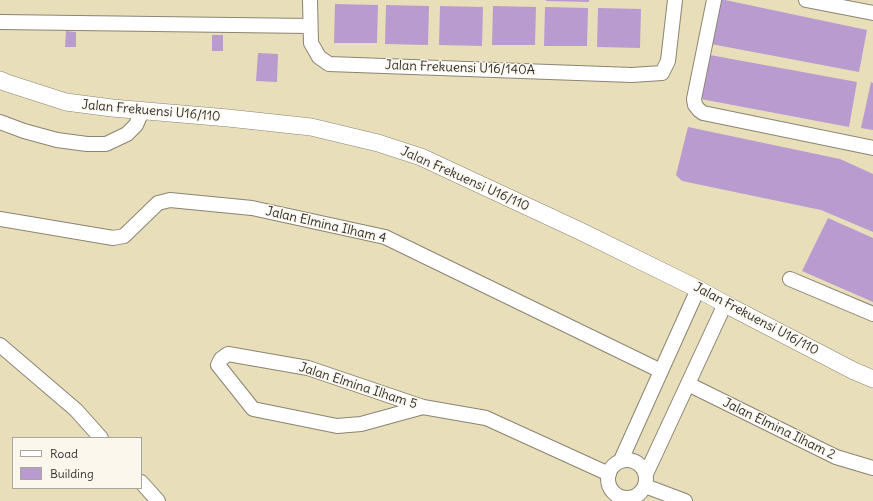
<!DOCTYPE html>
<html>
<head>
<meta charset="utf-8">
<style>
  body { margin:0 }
  #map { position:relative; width:873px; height:501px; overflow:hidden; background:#e8deba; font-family:Delius,sans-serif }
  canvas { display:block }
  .legend { position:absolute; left:12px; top:437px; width:130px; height:52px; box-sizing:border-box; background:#fbf7ec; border:1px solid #a8a59f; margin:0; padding:5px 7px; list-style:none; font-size:12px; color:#2b2b2b }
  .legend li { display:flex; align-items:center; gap:8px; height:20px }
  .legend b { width:20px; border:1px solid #a8a59f }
</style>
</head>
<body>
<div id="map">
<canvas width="873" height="501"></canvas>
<ul class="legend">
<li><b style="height:5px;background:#fff"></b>Road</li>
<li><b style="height:11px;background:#ba9bd0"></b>Building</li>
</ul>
</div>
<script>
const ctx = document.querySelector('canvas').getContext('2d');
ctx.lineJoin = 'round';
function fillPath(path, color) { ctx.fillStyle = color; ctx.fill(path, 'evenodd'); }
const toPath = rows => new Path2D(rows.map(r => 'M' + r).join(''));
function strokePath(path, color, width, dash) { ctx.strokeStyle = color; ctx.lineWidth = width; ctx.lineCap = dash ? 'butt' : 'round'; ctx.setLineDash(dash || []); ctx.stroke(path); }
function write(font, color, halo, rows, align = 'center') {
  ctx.font = font + ' Delius,sans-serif'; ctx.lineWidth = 3; ctx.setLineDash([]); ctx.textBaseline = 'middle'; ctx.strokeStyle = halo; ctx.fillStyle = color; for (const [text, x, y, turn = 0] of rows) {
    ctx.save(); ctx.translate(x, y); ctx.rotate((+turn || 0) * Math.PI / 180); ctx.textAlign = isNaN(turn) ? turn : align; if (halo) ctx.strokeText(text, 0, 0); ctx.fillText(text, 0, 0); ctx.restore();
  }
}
const building = toPath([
  [546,0,589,0,589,2,546,1],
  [720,0,725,0,867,30,859,72,711,44],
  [335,4,378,5,377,43,334,43],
  [386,5,429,6,428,45,385,44],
  [440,6,483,7,482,46,439,45],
  [493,6,536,7,535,45,492,45],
  [545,7,588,8,587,46,544,46],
  [598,8,641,9,640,48,597,47],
  [66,31,76,32,76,47,65,47],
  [212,35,223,35,223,51,212,51],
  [258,53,278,54,277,82,256,81],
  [710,55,857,82,849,127,701,99],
  [871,82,873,83,873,130,861,128],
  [688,127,840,159,873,174,873,232,821,210,682,181,676,175],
  [828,218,873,238,873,302,802,271]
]);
const minor = toPath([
  [310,0,311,43,319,57,329,64,632,75,662,73,668,61,675,0],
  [714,0,694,99,695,105,699,110,703,113,873,148],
  [806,0,873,13],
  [0,22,310,26],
  [0,122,24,131,57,140,87,144,106,144,127,134,136,125,142,111],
  [0,219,113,238,124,236,158,203,170,200,252,208,385,237,661,371],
  [790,279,873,314],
  [0,345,76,410,101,438],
  [688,384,836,457,873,468],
  [423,407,361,424,337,426,253,409,218,365,221,359,228,354,308,368,423,407,486,418,609,474],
  '608 479a19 19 0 1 1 38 0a19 19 0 1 1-38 0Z',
  [621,460,698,289],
  [646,474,725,304],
  [141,482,158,501],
  [645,486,685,501]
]);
const tertiary = toPath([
  [0,80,7,83,66,102,112,108,228,118,311,127,378,143,421,157,580,231,698,289,725,304,854,371,873,379]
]);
const streetNames = [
  ["Jalan Frekuensi U16/140A",460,68,2],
  ["Jalan Frekuensi U16/110",151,111,5],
  ["Jalan Frekuensi U16/110",465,179,24],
  ["Jalan Elmina Ilham 4",326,225,13],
  ["Jalan Frekuensi U16/110",756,319,28],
  ["Jalan Elmina Ilham 5",358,386,18],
  ["Jalan Elmina Ilham 2",779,429,26]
];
fillPath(building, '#ba9bd0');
strokePath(minor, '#8a8472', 16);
strokePath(tertiary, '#8a8472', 18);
strokePath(minor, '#fff', 14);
strokePath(tertiary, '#fff', 17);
write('13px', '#2b2b2b', '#fbf7ec', streetNames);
</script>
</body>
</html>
